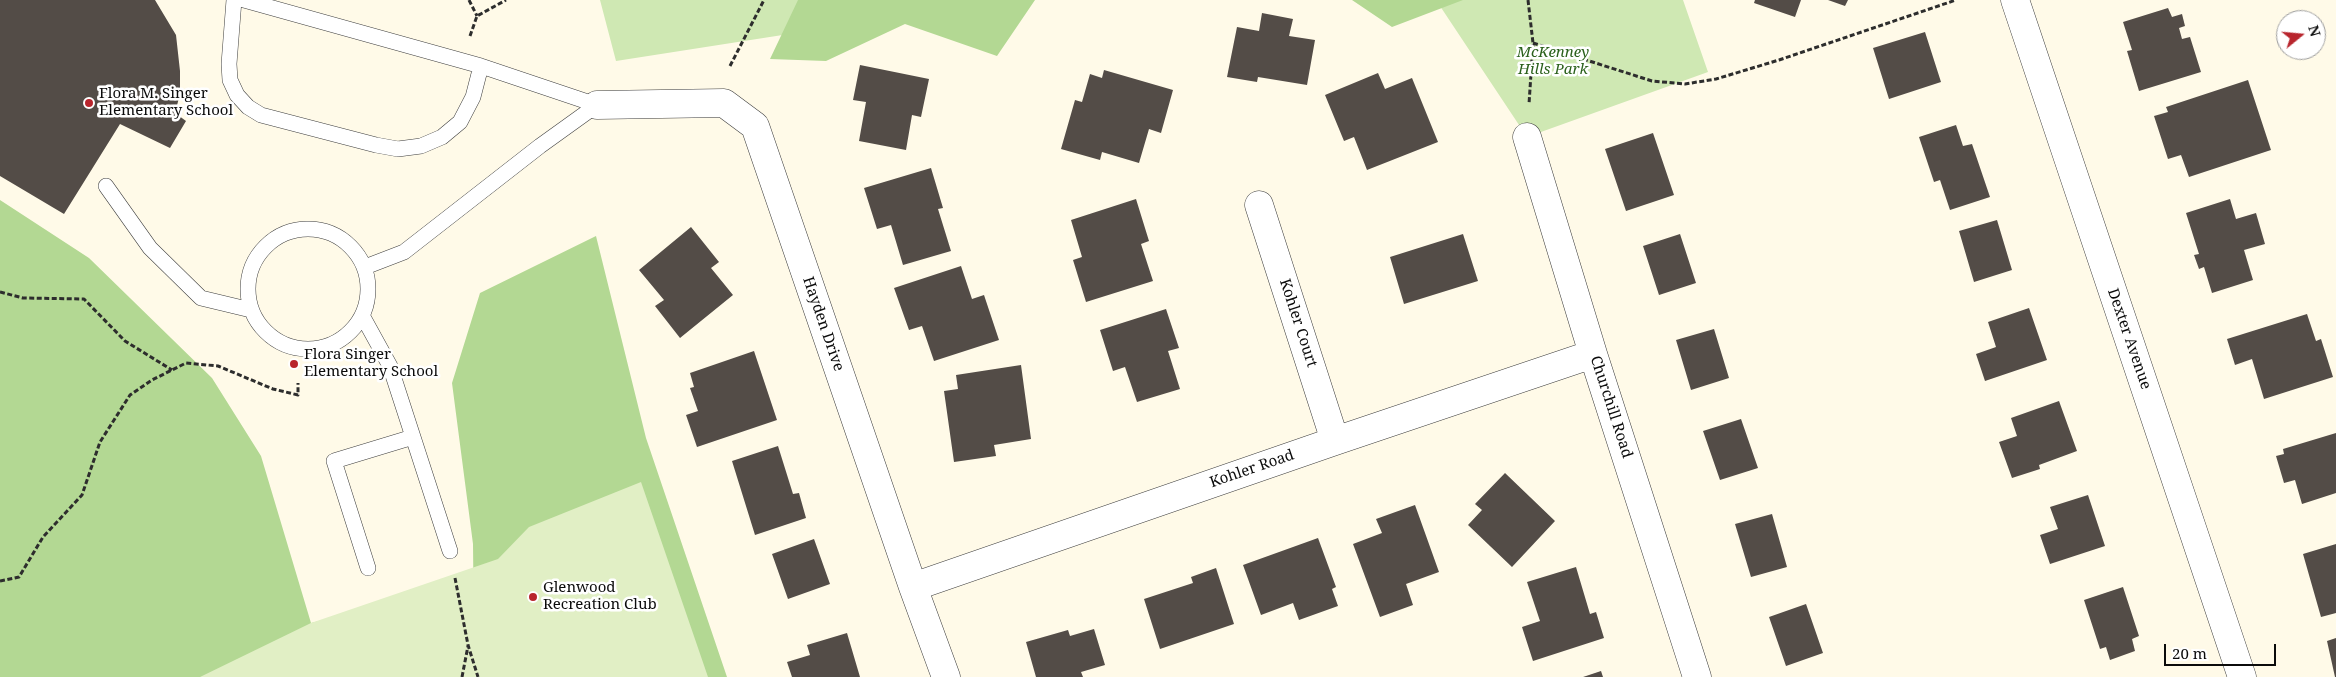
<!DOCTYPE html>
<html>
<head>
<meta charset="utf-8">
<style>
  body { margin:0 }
  #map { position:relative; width:2336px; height:677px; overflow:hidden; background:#fffae8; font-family:"Noto Serif",serif }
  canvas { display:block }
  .north { position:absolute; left:2276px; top:10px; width:50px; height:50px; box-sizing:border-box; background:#fff; border:1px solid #9d9d9d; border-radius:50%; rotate:73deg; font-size:14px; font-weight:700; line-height:20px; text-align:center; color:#0b0b0b }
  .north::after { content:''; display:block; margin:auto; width:18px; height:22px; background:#b8252d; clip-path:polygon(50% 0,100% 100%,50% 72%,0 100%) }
  .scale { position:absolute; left:2164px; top:644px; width:112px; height:22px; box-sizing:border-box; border:2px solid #0b0b0b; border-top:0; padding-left:6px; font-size:15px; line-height:18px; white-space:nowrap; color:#0b0b0b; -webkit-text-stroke:4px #fff; paint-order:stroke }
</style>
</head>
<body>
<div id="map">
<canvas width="2336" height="677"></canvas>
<div class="north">N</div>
<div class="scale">20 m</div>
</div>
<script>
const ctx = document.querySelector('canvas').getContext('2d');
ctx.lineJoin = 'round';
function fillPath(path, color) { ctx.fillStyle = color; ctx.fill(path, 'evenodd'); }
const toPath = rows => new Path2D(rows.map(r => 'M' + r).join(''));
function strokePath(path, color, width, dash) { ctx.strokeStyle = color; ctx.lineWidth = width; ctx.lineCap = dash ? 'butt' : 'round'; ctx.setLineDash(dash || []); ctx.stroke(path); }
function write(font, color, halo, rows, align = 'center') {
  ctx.font = font + ' "Noto Serif",serif'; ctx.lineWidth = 5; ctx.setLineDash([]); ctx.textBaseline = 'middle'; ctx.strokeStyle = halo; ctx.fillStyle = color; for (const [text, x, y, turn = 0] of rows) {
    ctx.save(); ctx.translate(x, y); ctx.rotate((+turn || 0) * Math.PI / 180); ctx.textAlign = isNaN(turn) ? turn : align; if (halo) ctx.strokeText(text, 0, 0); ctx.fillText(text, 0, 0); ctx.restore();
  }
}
const green = toPath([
  [600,0,899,0,821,29,616,61],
  [1436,0,1683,0,1708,72,1527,137]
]);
const forest = toPath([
  [798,0,1035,0,997,56,905,24,826,61,770,59],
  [1352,0,1463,0,1392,27],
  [0,200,89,258,212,378,261,456,311,623,424,596,352,677,0,677],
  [596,236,646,438,727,677,487,677,474,641,473,544,452,383,480,293]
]);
const pitch = toPath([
  [641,482,708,677,200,677,311,623,498,559,529,527]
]);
const building = toPath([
  [0,0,155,0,176,35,180,71,180,94,175,113,186,121,170,148,120,124,64,214,0,176],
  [1755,0,1801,0,1795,17,1754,3],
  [1828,0,1848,0,1845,6],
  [2168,8,2172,17,2182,14,2185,26,2179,28,2182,39,2190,37,2201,72,2139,91,2127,51,2132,50,2123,22],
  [1262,13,1293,19,1289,36,1315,40,1307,85,1258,77,1257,82,1227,77,1237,27,1259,31],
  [1925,32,1941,82,1889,99,1873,48],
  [860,65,929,79,921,117,912,115,906,150,859,141,866,102,853,100],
  [1104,70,1173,90,1161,133,1149,129,1139,163,1102,152,1100,160,1061,149,1075,100,1082,102,1090,74,1102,78],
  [1378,73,1385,89,1412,78,1438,142,1367,170,1354,137,1344,141,1325,95],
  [2248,80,2271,150,2189,177,2181,155,2168,159,2154,116,2168,112,2166,107],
  [1956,125,1963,146,1972,144,1990,197,1950,210,1940,180,1934,182,1919,137],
  [1653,133,1674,195,1626,211,1605,149],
  [931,168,943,208,938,209,951,251,903,265,891,225,877,229,864,188],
  [1136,199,1149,241,1141,244,1153,281,1086,302,1073,260,1082,257,1071,220],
  [2230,199,2236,219,2256,213,2265,244,2244,250,2253,280,2212,293,2204,267,2199,269,2194,255,2199,254,2186,213],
  [1997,220,2012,270,1974,282,1959,231],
  [691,227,719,262,711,268,733,295,680,338,655,306,664,300,639,270],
  [1463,234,1478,281,1404,304,1390,257],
  [1680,234,1696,283,1659,295,1643,246],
  [961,266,972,299,984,295,999,340,934,361,922,326,909,330,894,288],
  [2029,308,2047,360,1985,381,1976,354,1996,347,1988,322],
  [1166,309,1179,348,1168,351,1180,389,1137,402,1125,367,1113,371,1100,330],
  [2307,314,2316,341,2321,339,2333,377,2264,399,2252,359,2235,365,2227,339],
  [1714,329,1729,378,1691,390,1676,340],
  [754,351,777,420,697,447,686,415,698,411,690,388,694,387,690,373],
  [1021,365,1031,439,994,445,996,456,954,462,944,391,958,389,956,375],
  [2059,401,2077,451,2039,465,2040,469,2012,478,1999,442,2017,436,2011,418],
  [1741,419,1758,468,1720,480,1703,431],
  [2336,433,2336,493,2302,504,2295,480,2284,483,2276,456,2284,454,2283,449],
  [778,446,793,494,799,493,806,518,755,535,732,461],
  [1505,473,1555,521,1512,567,1468,525,1482,510,1475,504],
  [2088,495,2105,546,2050,564,2040,535,2058,529,2050,507],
  [1415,505,1439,572,1406,584,1413,605,1380,617,1353,544,1382,533,1376,519],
  [1772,514,1787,567,1751,577,1735,524],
  [1318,538,1336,587,1332,589,1338,606,1299,620,1293,603,1261,615,1243,565],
  [814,539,830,584,788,599,772,554],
  [2336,544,2336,613,2321,617,2303,554],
  [1576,567,1590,614,1596,612,1604,638,1533,661,1522,627,1540,621,1527,582],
  [1216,568,1234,624,1160,649,1144,599,1193,583,1191,577],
  [2123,587,2139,636,2132,639,2135,651,2110,660,2106,647,2100,649,2084,600],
  [1806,604,1823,653,1786,666,1769,617],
  [1094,629,1105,665,1081,672,1083,677,1036,677,1026,642,1068,630,1070,636],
  [847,633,860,677,792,677,787,662,810,655,807,645],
  [2336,638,2336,677,2335,677,2327,641],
  [1601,671,1603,677,1583,677]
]);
const path = toPath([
  [469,0,477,16],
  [1528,0,1533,43,1529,104],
  [470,36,477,16,506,0],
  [1533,43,1652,81,1685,84,1716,79,1779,60,1956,0],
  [730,66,764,0],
  [0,292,23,298,84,299,125,341,172,370],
  [455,578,468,645,478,677],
  [0,581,19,577,43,537,82,495,100,442,130,395,152,380,186,363,218,366,273,389,298,395,298,383],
  [462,677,468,646]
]);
const lane = toPath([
  [234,0,229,64,230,80,237,95,248,107,261,115,376,145,398,149,421,146,442,137,460,122,473,97,481,66],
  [244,0,481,66,597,105],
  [106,186,150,248,201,298,251,310],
  '248 289a60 60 0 1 1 120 0a60 60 0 1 1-120 0Z',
  [365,267,404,252,540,146,597,105],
  [363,317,390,366,450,551],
  [368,568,334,461,413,437]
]);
const street = toPath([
  [2015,0,2242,677],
  [597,105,724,103,755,126,913,587,946,677],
  [1527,137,1593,354,1697,677],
  [1259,205,1335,441],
  [913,587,1335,441,1593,354]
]);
const markers = [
  [89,103,5,"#b8252d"],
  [294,364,5,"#b8252d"],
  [533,597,5,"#b8252d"]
];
const parkNames = [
  ["McKenney",1553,53],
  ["Hills Park",1553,70]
];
const poiNames = [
  ["Flora M. Singer",99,94],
  ["Elementary School",99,111],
  ["Flora Singer",304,355],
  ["Elementary School",304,372],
  ["Glenwood",543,588],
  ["Recreation Club",543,605]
];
const streetNames = [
  ["Kohler Court",1298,323,72],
  ["Hayden Drive",823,324,71],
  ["Dexter Avenue",2129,339,71],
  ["Churchill Road",1611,407,72],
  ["Kohler Road",1252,469,-19]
];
fillPath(green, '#cfe8b3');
fillPath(forest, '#b3d893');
fillPath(pitch, '#e1efc5');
fillPath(building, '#534c47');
strokePath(lane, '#3e3e3e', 16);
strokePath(street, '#3e3e3e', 29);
strokePath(path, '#2d2d2d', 3, [5, 2.5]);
strokePath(lane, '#fff', 15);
strokePath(street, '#fff', 28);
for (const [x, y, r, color] of markers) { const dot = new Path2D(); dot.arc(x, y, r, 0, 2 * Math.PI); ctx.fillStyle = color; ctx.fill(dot); strokePath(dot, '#fff', 2); }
write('italic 15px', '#2b611c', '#fff', parkNames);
write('15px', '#0b0b0b', '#fff', poiNames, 'left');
write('15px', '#0b0b0b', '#fff', streetNames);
</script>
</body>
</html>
